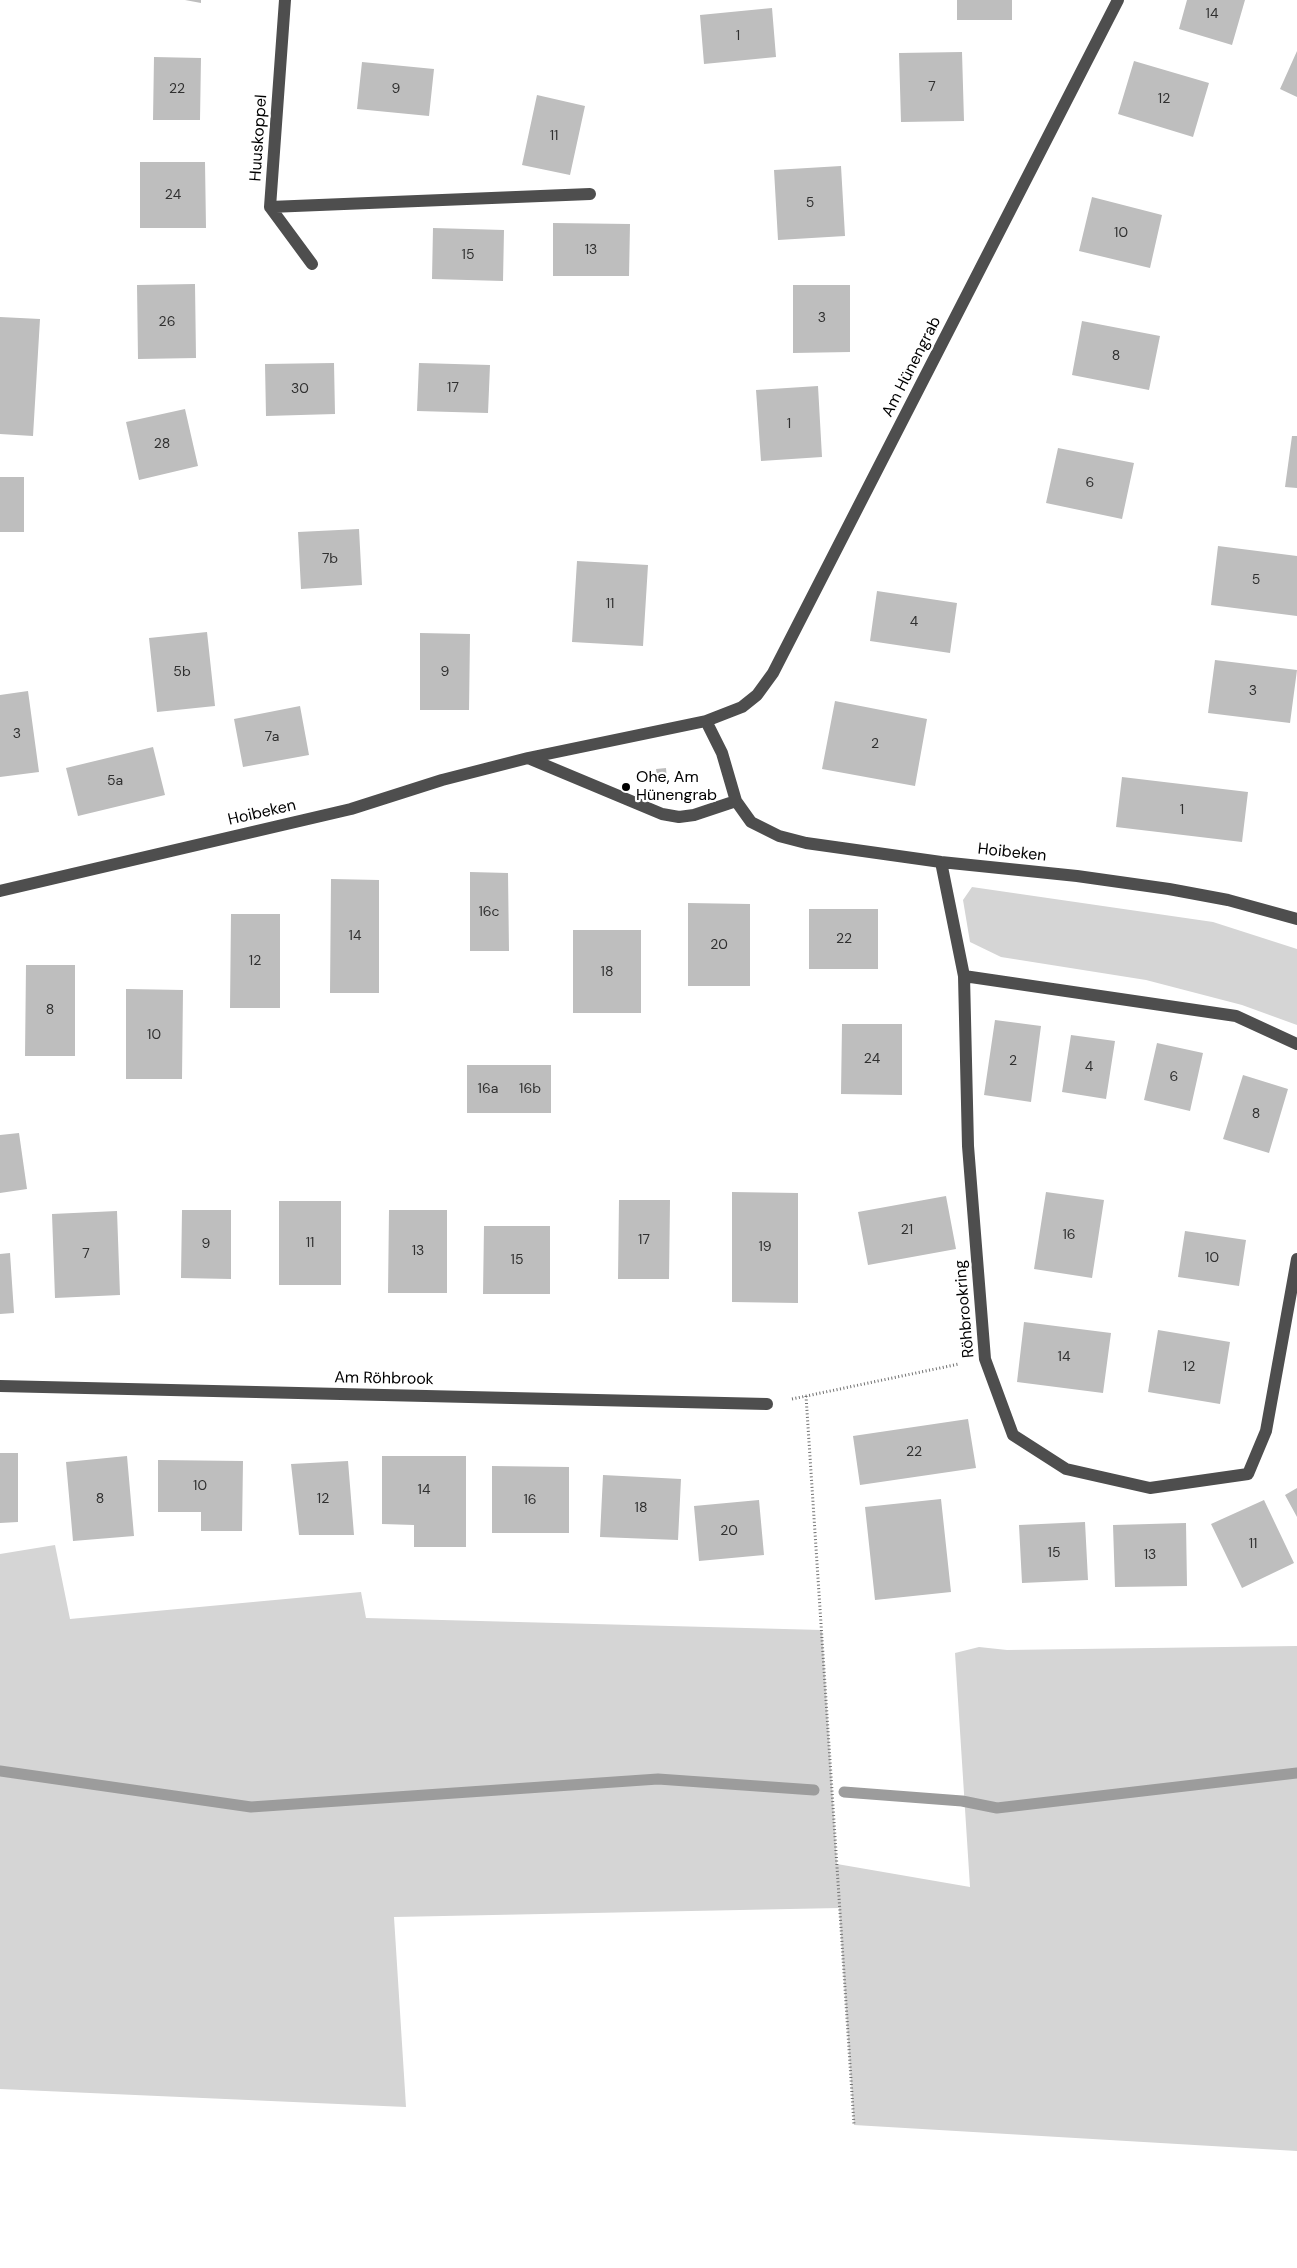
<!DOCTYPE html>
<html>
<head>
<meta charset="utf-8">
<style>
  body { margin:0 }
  canvas { display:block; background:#fff }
</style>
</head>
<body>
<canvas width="1297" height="2268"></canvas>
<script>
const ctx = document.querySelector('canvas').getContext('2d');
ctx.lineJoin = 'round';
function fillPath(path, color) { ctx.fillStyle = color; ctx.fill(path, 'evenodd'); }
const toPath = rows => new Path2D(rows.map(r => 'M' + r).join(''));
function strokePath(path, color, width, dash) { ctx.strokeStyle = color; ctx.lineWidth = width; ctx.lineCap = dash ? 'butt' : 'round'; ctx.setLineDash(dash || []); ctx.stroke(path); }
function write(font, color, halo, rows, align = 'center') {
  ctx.font = font + ' "DM Sans",sans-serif'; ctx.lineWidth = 4.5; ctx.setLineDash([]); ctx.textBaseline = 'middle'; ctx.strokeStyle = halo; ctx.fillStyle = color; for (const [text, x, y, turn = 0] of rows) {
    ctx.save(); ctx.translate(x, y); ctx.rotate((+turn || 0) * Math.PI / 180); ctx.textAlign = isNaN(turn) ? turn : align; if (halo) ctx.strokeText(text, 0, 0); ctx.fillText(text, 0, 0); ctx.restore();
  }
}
const green = toPath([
  [972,887,1213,922,1297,949,1297,1025,1242,1005,1146,980,1001,957,970,942,963,900],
  [55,1545,70,1619,361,1592,366,1618,822,1630,837,1864,970,1887,955,1653,979,1647,1007,1650,1297,1646,1297,2151,854,2125,839,1908,394,1917,406,2107,0,2089,0,1554]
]);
const stream = toPath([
  [0,1771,251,1807,658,1779,814,1790],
  [844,1792,962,1801,997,1808,1297,1773]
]);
const building = toPath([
  [185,0,201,0,201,3],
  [957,0,1012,0,1012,20,957,20],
  [1187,0,1245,0,1232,45,1179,29],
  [772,8,776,57,704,64,700,15],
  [1297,51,1297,97,1280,89],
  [962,52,964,121,901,122,899,53],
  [154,57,201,58,200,120,153,120],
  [1134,61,1209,83,1193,137,1118,114],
  [362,62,434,69,429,116,357,109],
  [537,95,585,106,570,175,522,165],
  [140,162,205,162,206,228,140,228],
  [841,166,845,236,778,240,774,170],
  [1092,197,1162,215,1150,268,1079,251],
  [553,223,630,224,629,276,553,276],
  [433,228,504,230,503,281,432,279],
  [195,284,196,358,138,359,137,285],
  [793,285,850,285,850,352,793,353],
  [0,317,40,319,33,436,0,434],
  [1082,321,1160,336,1149,390,1072,375],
  [334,363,335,414,266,416,265,364],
  [419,363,490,365,488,413,417,411],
  [818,386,822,457,761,461,756,390],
  [185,409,198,466,139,480,126,422],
  [1292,436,1297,436,1297,488,1285,487],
  [1058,448,1134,463,1122,519,1046,503],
  [0,477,24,477,24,532,0,532],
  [359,529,362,585,301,589,298,532],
  [1218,546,1297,556,1297,616,1211,605],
  [577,561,648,565,643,646,572,642],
  [877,591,957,603,950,653,870,641],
  [207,632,215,706,157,712,149,638],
  [420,633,470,634,469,710,420,710],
  [1215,660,1297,670,1290,723,1208,713],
  [28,691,39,772,0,777,0,695],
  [835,701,927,719,915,786,822,769],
  [300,706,309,755,243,767,234,719],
  [153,747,165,795,78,816,66,768],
  [666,768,667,781,658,781,656,769],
  [1122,777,1248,792,1242,842,1116,827],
  [470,872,508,873,509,951,470,951],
  [331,879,379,880,379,993,330,993],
  [688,903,750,904,750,986,688,986],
  [809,909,878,909,878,969,809,969],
  [231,914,280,914,280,1008,230,1008],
  [573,930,641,930,641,1013,573,1013],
  [26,965,75,965,75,1056,25,1056],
  [126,989,183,990,182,1079,126,1079],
  [995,1020,1041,1026,1031,1102,984,1095],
  [842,1024,902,1024,902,1095,841,1094],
  [1071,1035,1115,1041,1106,1099,1062,1092],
  [1157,1043,1203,1053,1190,1111,1144,1100],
  [467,1065,551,1065,551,1113,467,1113],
  [1243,1075,1288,1089,1269,1153,1223,1139],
  [19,1133,27,1189,0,1193,0,1135],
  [732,1192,798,1193,798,1303,732,1302],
  [1046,1192,1104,1200,1092,1278,1034,1269],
  [946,1196,956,1249,868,1265,858,1212],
  [619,1200,670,1200,669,1279,618,1279],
  [279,1201,341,1201,341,1285,279,1285],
  [182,1210,231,1210,231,1279,181,1278],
  [389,1210,447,1210,447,1293,388,1293],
  [117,1211,120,1295,55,1298,52,1214],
  [484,1226,550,1226,550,1294,483,1294],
  [1185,1231,1246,1240,1239,1286,1178,1277],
  [10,1253,14,1313,0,1314,0,1254],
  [1024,1322,1111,1333,1103,1393,1017,1382],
  [1158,1330,1230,1342,1220,1404,1148,1392],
  [968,1419,976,1468,860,1485,853,1436],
  [0,1453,18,1453,18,1522,0,1523],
  [127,1456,134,1536,73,1541,66,1462],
  [382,1456,466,1456,466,1547,414,1547,414,1525,382,1524],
  [158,1460,243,1461,242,1531,201,1531,201,1512,158,1512],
  [348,1461,354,1535,299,1535,291,1464],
  [492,1466,569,1467,569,1533,492,1533],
  [603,1475,681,1479,678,1540,600,1537],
  [1297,1488,1297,1517,1285,1495],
  [941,1499,951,1592,875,1600,865,1507],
  [759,1500,764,1555,699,1561,694,1506],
  [1264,1500,1294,1563,1242,1588,1211,1524],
  [1085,1522,1088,1580,1022,1583,1019,1525],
  [1186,1523,1187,1586,1115,1587,1113,1525]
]);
const path = toPath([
  [806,1396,854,2125],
  [792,1399,959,1364]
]);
const minor = toPath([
  [285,0,270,207,312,264],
  [270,207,590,194],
  [706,721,722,753,736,801,751,822,779,836,806,843,941,862,1077,876,1169,889,1228,900,1297,919],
  [528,758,662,814,679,817,694,815,736,801],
  [941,862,964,976,968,1146,985,1359,1013,1435,1066,1469,1150,1488,1248,1474,1266,1431,1297,1259],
  [0,891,351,809,442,780,528,758,706,721,742,707,757,695,773,673,1118,0],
  [964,976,1236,1016,1297,1044],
  [0,1386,767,1404]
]);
const markers = [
  [626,787,5,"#000"]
];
const numberNames = [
  ["14",1212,14],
  ["1",738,36],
  ["7",932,87],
  ["22",177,89],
  ["9",396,89],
  ["12",1164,99],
  ["11",554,136],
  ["24",173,195],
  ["5",810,203],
  ["10",1121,233],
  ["13",591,250],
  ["15",468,255],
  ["3",822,318],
  ["26",167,322],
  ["8",1116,356],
  ["17",453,388],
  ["30",300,389],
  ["1",789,424],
  ["28",162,444],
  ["6",1090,483],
  ["7b",330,559],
  ["5",1256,580],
  ["11",610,604],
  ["4",914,622],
  ["5b",182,672],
  ["9",445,672],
  ["3",1253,691],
  ["3",17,734],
  ["7a",272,737],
  ["2",875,744],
  ["5a",115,781],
  ["1",1182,810],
  ["16c",489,912],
  ["14",355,936],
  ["22",844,939],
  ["20",719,945],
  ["12",255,961],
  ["18",607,972],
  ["8",50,1010],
  ["10",154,1035],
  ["24",872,1059],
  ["2",1013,1061],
  ["4",1089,1067],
  ["6",1174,1077],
  ["16a",488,1089],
  ["16b",530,1089],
  ["8",1256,1114],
  ["21",907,1230],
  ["16",1069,1235],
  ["17",644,1240],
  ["11",310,1243],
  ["9",206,1244],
  ["19",765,1247],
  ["13",418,1251],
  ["7",86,1254],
  ["10",1212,1258],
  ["15",517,1260],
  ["14",1064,1357],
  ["12",1189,1367],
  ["22",914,1452],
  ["10",200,1486],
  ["14",424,1490],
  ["8",100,1499],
  ["12",323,1499],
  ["16",530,1500],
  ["18",641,1508],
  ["20",729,1531],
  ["11",1253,1544],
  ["15",1054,1553],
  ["13",1150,1555]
];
const streetNames = [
  ["Huuskoppel",259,138,-86],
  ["Am Hünengrab",912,367,-63],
  ["Hoibeken",262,813,-13],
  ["Hoibeken",1012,853,6],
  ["Röhbrookring",965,1309,-95],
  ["Am Röhbrook",384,1379,1]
];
const poiNames = [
  ["Ohe, Am",636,778],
  ["Hünengrab",636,796]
];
fillPath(green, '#d5d5d5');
strokePath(stream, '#9c9c9c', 11);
fillPath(building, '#bebebe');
strokePath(path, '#707070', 3, [1, 2.5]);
strokePath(minor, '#4e4e4e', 12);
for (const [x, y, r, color] of markers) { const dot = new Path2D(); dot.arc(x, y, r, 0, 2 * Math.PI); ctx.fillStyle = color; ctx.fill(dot); strokePath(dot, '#fff', 2); }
write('14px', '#303030', null, numberNames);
write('16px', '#000', '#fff', streetNames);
write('16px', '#000', '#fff', poiNames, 'left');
</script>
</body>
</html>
